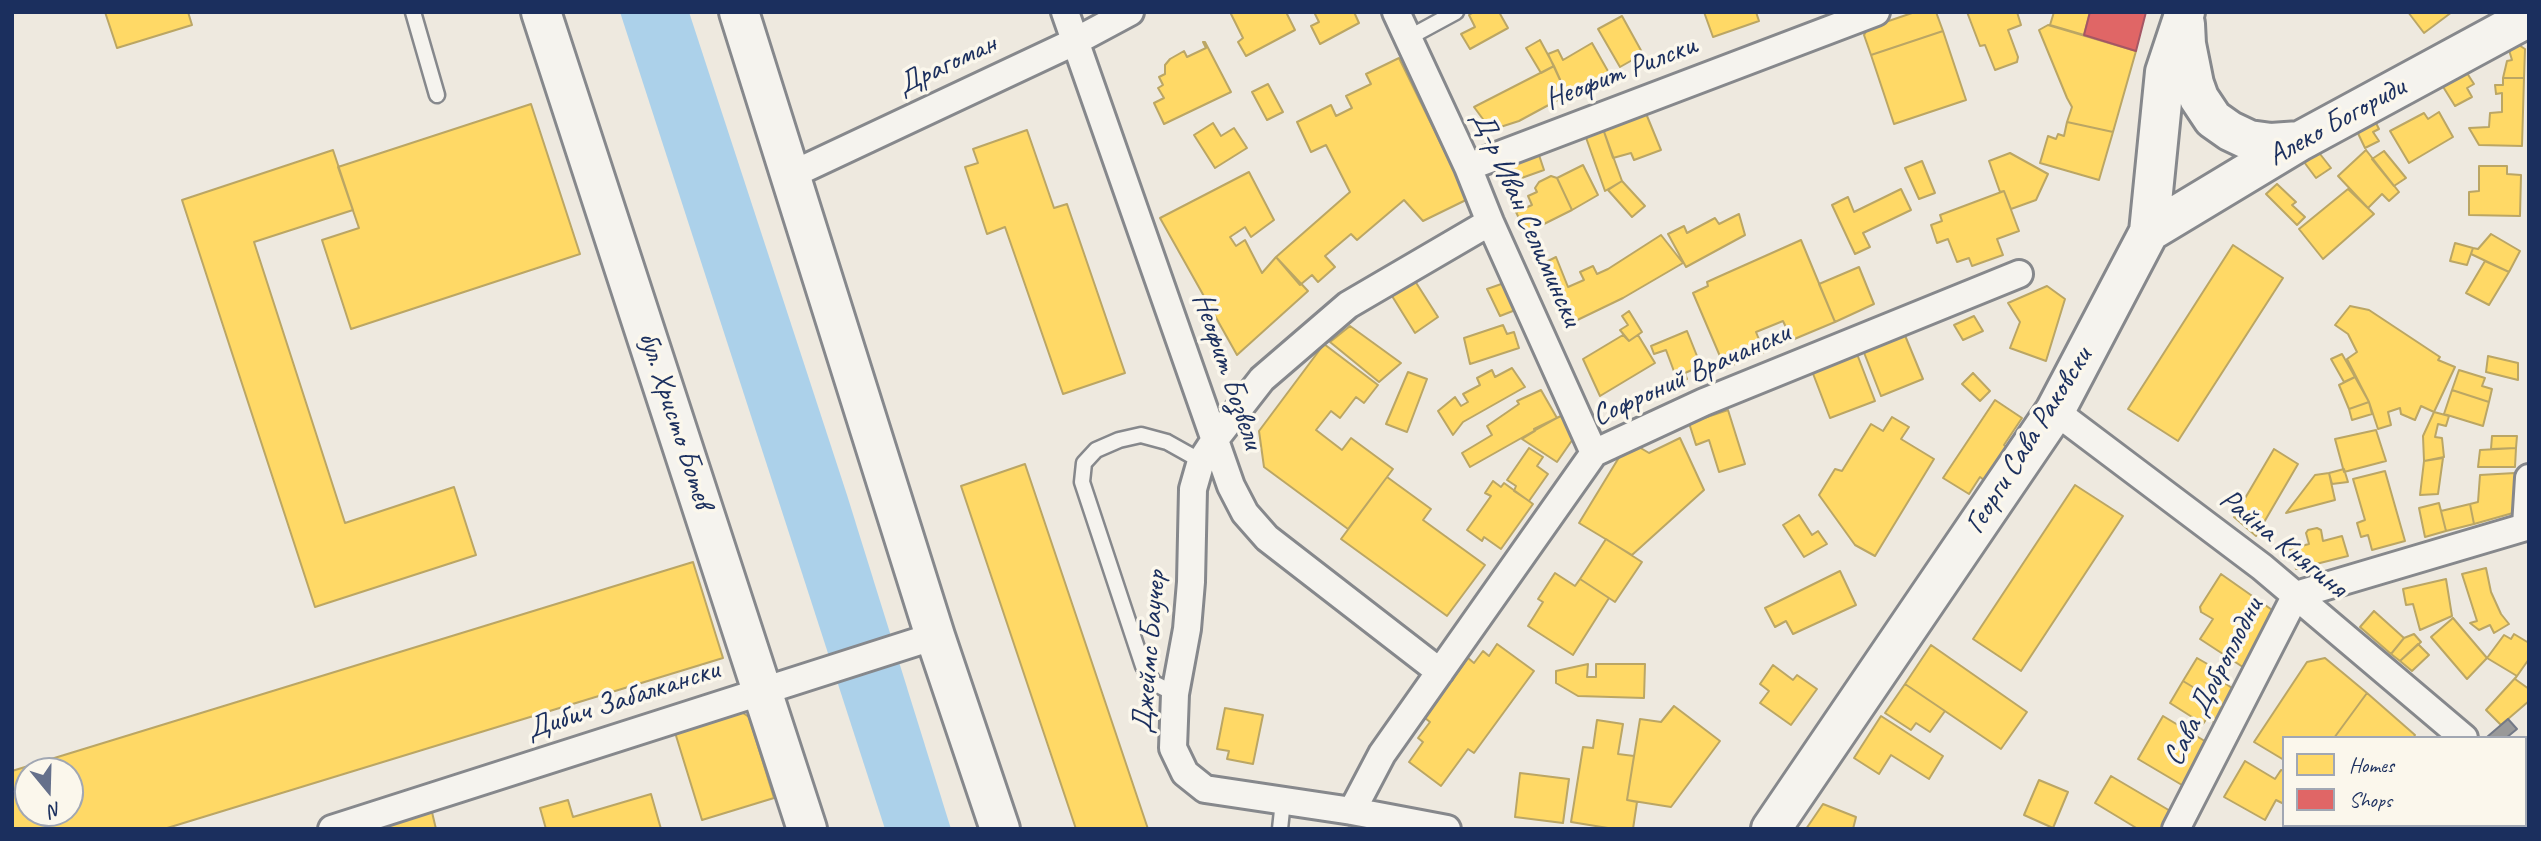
<!DOCTYPE html>
<html>
<head>
<meta charset="utf-8">
<style>
  body { margin:0 }
  #map { position:relative; width:2541px; height:841px; overflow:hidden; background:#eee9df; font-family:Caveat,sans-serif }
  canvas { display:block }
  .frame { position:absolute; inset:0; border:14px solid #1b2f5e; pointer-events:none }
  .legend { position:absolute; left:2282px; top:736px; width:245px; height:91px; box-sizing:border-box; background:#fbf7ec; border:2px solid #a1a7b3; margin:0; padding:9px 12px; list-style:none; font-size:21px; color:#1b2f5e }
  .legend li { display:flex; align-items:center; gap:14px; height:35px }
  .legend b { width:35px; border:2px solid #a1a7b3 }
  .north { position:absolute; left:14px; top:757px; width:70px; height:70px; box-sizing:border-box; background:#fbf7ec; border:2px solid #a1a7b3; border-radius:50%; rotate:161deg; font-size:19px; font-weight:700; line-height:28px; text-align:center; color:#1b2f5e }
  .north::after { content:''; display:block; margin:auto; width:24px; height:32px; background:#65708b; clip-path:polygon(50% 0,100% 100%,50% 72%,0 100%) }
</style>
</head>
<body>
<div id="map">
<canvas width="2541" height="841"></canvas>
<div class="frame"></div>
<ul class="legend">
<li><b style="height:19px;background:#ffd966"></b>Homes</li>
<li><b style="height:19px;background:#e06666"></b>Shops</li>
</ul>
<div class="north">N</div>
</div>
<script>
const ctx = document.querySelector('canvas').getContext('2d');
ctx.lineJoin = 'round';
function fillPath(path, color) { ctx.fillStyle = color; ctx.fill(path, 'evenodd'); }
const toPath = rows => new Path2D(rows.map(r => 'M' + r).join(''));
function strokePath(path, color, width, dash) { ctx.strokeStyle = color; ctx.lineWidth = width; ctx.lineCap = dash ? 'butt' : 'round'; ctx.setLineDash(dash || []); ctx.stroke(path); }
function write(font, color, halo, rows, align = 'center') {
  ctx.font = font + ' Caveat,sans-serif'; ctx.lineWidth = 7; ctx.setLineDash([]); ctx.textBaseline = 'middle'; ctx.strokeStyle = halo; ctx.fillStyle = color; for (const [text, x, y, turn = 0] of rows) {
    ctx.save(); ctx.translate(x, y); ctx.rotate((+turn || 0) * Math.PI / 180); ctx.textAlign = isNaN(turn) ? turn : align; if (halo) ctx.strokeText(text, 0, 0); ctx.fillText(text, 0, 0); ctx.restore();
  }
}
const water = toPath([
  [620,12,689,12,847,495,951,829,885,829]
]);
const homes = toPath([
  [105,12,188,12,192,25,117,48,105,12],
  [1230,12,1286,12,1295,30,1246,56,1238,42,1243,38,1230,12],
  [1314,12,1354,12,1359,23,1320,44,1311,26,1319,22,1314,12],
  [1474,12,1499,12,1508,28,1470,49,1461,34,1475,27,1469,15,1474,12],
  [1704,12,1756,12,1759,21,1713,37,1704,12],
  [1915,12,1936,12,1943,31,1871,55,1864,35,1868,28,1915,12],
  [1967,12,2017,12,2021,25,2008,30,2018,57,2017,62,1995,70,1985,45,1980,46,1967,12],
  [2054,12,2090,12,2084,35,2050,25,2054,12],
  [2408,12,2452,12,2424,33,2408,12],
  [1622,16,1643,54,1620,67,1598,29,1622,16],
  [2048,25,2136,51,2113,132,2067,122,2072,107,2067,98,2039,30,2048,25],
  [1943,31,1966,100,1894,124,1871,55,1943,31],
  [2508,38,2525,49,2524,78,2503,78,2507,61,2512,60,2506,40,2508,38],
  [1540,40,1554,66,1541,73,1526,48,1540,40],
  [1203,42,1205,42,1231,92,1164,124,1154,103,1164,98,1158,88,1163,85,1159,77,1165,74,1165,65,1170,59,1184,51,1187,57,1206,48,1203,42],
  [1592,43,1609,73,1567,95,1548,54,1558,50,1563,60,1592,43],
  [1399,58,1468,199,1423,221,1404,200,1357,240,1351,234,1325,256,1335,267,1318,282,1312,275,1300,285,1276,257,1350,192,1326,145,1311,152,1297,122,1331,105,1336,116,1352,108,1346,96,1371,84,1366,74,1399,58],
  [1554,66,1567,95,1519,121,1491,130,1474,107,1554,66],
  [2465,70,2474,84,2467,88,2472,97,2455,106,2437,77,2465,70],
  [2503,78,2524,78,2522,146,2479,145,2469,128,2489,127,2490,113,2502,112,2502,93,2496,94,2495,85,2503,85,2503,78],
  [1268,84,1283,112,1267,120,1252,92,1268,84],
  [531,104,580,254,351,329,322,240,359,228,338,167,531,104],
  [1645,111,1661,150,1634,160,1631,153,1613,158,1602,126,1645,111],
  [2439,112,2453,137,2409,163,2390,131,2424,113,2428,119,2439,112],
  [2375,121,2379,129,2373,132,2379,141,2365,148,2353,123,2375,121],
  [2067,122,2113,132,2099,180,2040,163,2048,136,2056,139,2058,134,2064,136,2067,122],
  [1213,123,1221,136,1234,128,1247,148,1215,168,1194,135,1213,123],
  [1602,126,1622,181,1605,191,1584,132,1602,126],
  [1027,130,1054,208,1067,204,1125,373,1063,394,1005,227,987,234,965,167,978,163,973,149,1027,130],
  [2313,145,2331,168,2316,178,2298,154,2313,145],
  [1537,149,1544,170,1516,180,1509,159,1537,149],
  [333,150,353,210,254,242,345,523,454,487,476,555,315,607,182,200,333,150],
  [2366,150,2399,192,2389,201,2382,194,2368,208,2338,176,2366,150],
  [2384,151,2406,178,2394,186,2372,159,2384,151],
  [2010,153,2048,174,2036,200,2011,209,2004,191,2000,192,1989,161,2010,153],
  [1922,161,1935,193,1919,199,1905,168,1922,161],
  [1583,165,1598,195,1572,210,1557,178,1583,165],
  [2479,166,2507,166,2507,174,2521,175,2520,216,2469,215,2469,192,2479,191,2479,166],
  [1249,172,1274,220,1251,237,1245,227,1230,237,1236,246,1245,240,1262,273,1276,257,1308,291,1237,355,1160,218,1249,172],
  [1551,176,1557,178,1572,210,1526,233,1516,212,1532,205,1528,196,1537,192,1535,188,1539,182,1551,176],
  [1622,181,1645,206,1632,217,1608,190,1622,181],
  [2277,184,2296,202,2292,205,2305,217,2297,225,2266,194,2277,184],
  [1901,189,1911,210,1863,233,1870,247,1855,254,1832,205,1848,197,1854,212,1901,189],
  [2348,189,2374,214,2323,259,2299,229,2348,189],
  [2004,191,2019,231,1997,239,2003,255,1972,266,1969,258,1957,262,1948,239,1937,243,1931,225,1942,221,1940,215,2004,191],
  [1739,214,1745,235,1686,267,1668,234,1684,226,1687,233,1715,218,1719,224,1739,214],
  [2491,234,2520,251,2509,272,2471,254,2473,248,2478,249,2491,234],
  [1661,235,1683,263,1623,298,1567,325,1540,265,1556,257,1568,287,1584,280,1580,272,1593,266,1597,274,1608,269,1661,235],
  [1801,240,1835,322,1792,340,1783,321,1756,332,1764,352,1725,368,1693,293,1708,286,1707,282,1718,277,1801,240],
  [2455,243,2473,248,2467,265,2450,261,2455,243],
  [2233,245,2283,278,2178,441,2128,409,2233,245],
  [2485,261,2509,272,2489,305,2466,293,2485,261],
  [1859,267,1874,304,1835,322,1819,284,1859,267],
  [1415,281,1438,317,1415,333,1392,296,1415,281],
  [1507,282,1518,309,1500,316,1487,289,1507,282],
  [2047,286,2065,299,2046,361,2010,348,2020,322,2008,303,2047,286],
  [2350,306,2369,310,2440,357,2438,360,2455,367,2434,412,2421,406,2415,420,2401,414,2400,408,2388,412,2391,425,2378,429,2369,402,2347,359,2357,352,2348,334,2335,325,2350,306],
  [1629,311,1642,332,1629,341,1620,330,1628,325,1622,316,1629,311],
  [1974,316,1983,331,1963,340,1954,325,1974,316],
  [1503,325,1507,334,1514,332,1519,348,1470,364,1464,338,1503,325],
  [1350,326,1401,363,1379,382,1330,342,1350,326],
  [1687,331,1701,366,1685,373,1687,379,1678,382,1666,350,1654,354,1651,346,1687,331],
  [1904,333,1923,379,1881,396,1863,350,1904,333],
  [1623,335,1629,341,1638,335,1655,363,1600,396,1583,359,1623,335],
  [1324,344,1378,385,1364,403,1356,397,1340,418,1331,411,1316,430,1342,450,1351,438,1393,469,1348,529,1264,467,1259,431,1324,344],
  [1857,354,1875,401,1830,418,1812,371,1857,354],
  [2342,354,2355,377,2344,382,2331,359,2342,354],
  [2488,356,2518,363,2518,380,2486,372,2488,356],
  [1512,368,1525,387,1463,422,1453,435,1438,411,1455,397,1461,406,1468,402,1463,394,1480,385,1477,378,1492,370,1495,377,1512,368],
  [2459,370,2485,378,2482,386,2492,389,2489,402,2452,390,2459,370],
  [1408,372,1427,379,1407,432,1386,424,1408,372],
  [1973,373,1990,391,1980,401,1962,384,1973,373],
  [2355,377,2369,402,2349,409,2339,385,2355,377],
  [1541,390,1557,418,1470,467,1462,453,1492,435,1487,426,1519,404,1517,401,1541,390],
  [2452,390,2489,402,2483,426,2444,414,2452,390],
  [1995,400,2022,418,2004,445,2010,449,1988,483,1980,477,1969,494,1943,478,1995,400],
  [2369,402,2372,414,2352,420,2349,409,2369,402],
  [1728,410,1745,464,1719,472,1709,440,1696,445,1689,423,1728,410],
  [2434,412,2449,416,2446,426,2438,424,2435,437,2442,438,2444,457,2424,461,2423,436,2434,412],
  [1563,415,1575,436,1557,462,1522,439,1535,431,1534,429,1563,415],
  [1892,417,1909,427,1901,439,1934,459,1875,556,1855,545,1819,495,1835,469,1842,471,1871,424,1883,431,1892,417],
  [2376,430,2386,461,2344,472,2335,439,2376,430],
  [2492,436,2517,436,2516,448,2491,449,2492,436],
  [1680,438,1704,490,1632,555,1579,523,1629,441,1649,453,1680,438],
  [1529,448,1543,457,1537,466,1548,474,1529,501,1514,491,1516,486,1507,480,1529,448],
  [2516,448,2515,467,2478,467,2480,450,2516,448],
  [2274,449,2298,464,2256,536,2234,517,2274,449],
  [2443,458,2438,494,2420,495,2424,461,2443,458],
  [1025,464,1148,829,1076,829,961,486,1025,464],
  [2344,469,2348,482,2332,484,2329,473,2344,469],
  [2385,471,2405,541,2372,550,2368,535,2361,537,2357,523,2365,520,2353,479,2385,471],
  [2329,473,2335,500,2286,513,2315,475,2329,473],
  [2515,473,2513,513,2474,524,2470,504,2478,502,2480,475,2515,473],
  [1387,477,1431,509,1423,520,1485,565,1447,616,1341,539,1387,477],
  [1493,481,1501,487,1504,483,1533,504,1501,549,1484,537,1482,541,1467,530,1491,496,1485,493,1493,481],
  [2075,485,2123,516,2021,671,1973,639,2075,485],
  [2439,503,2446,531,2425,537,2419,508,2439,503],
  [2470,504,2474,524,2446,531,2441,511,2470,504],
  [1799,515,1812,535,1818,531,1827,544,1804,557,1783,525,1799,515],
  [2317,528,2321,530,2323,541,2342,536,2348,556,2296,569,2290,549,2309,544,2306,533,2308,530,2317,528],
  [1606,539,1642,562,1615,602,1580,579,1606,539],
  [693,562,723,658,164,829,12,829,12,771,693,562],
  [28,771,70,771,70,813,28,813,28,771],
  [2486,568,2491,592,2501,614,2509,624,2494,633,2490,625,2479,630,2470,623,2477,621,2462,574,2486,568],
  [1840,571,1856,605,1793,634,1786,621,1775,627,1765,608,1840,571],
  [1555,573,1575,586,1580,579,1609,598,1573,655,1528,626,1543,602,1538,599,1555,573],
  [2221,574,2275,612,2255,675,2200,639,2213,619,2201,612,2200,607,2221,574],
  [2446,579,2452,616,2420,630,2413,604,2406,605,2403,589,2446,579],
  [2374,611,2404,638,2391,654,2360,627,2374,611],
  [2453,618,2487,658,2467,679,2431,637,2453,618],
  [2414,634,2421,642,2400,661,2391,654,2404,638,2414,634],
  [2514,634,2529,643,2529,659,2517,676,2487,658,2504,635,2511,639,2514,634],
  [1497,644,1534,671,1474,753,1468,749,1441,786,1409,762,1423,742,1418,738,1430,722,1425,718,1468,658,1474,663,1483,651,1489,656,1497,644],
  [2418,644,2429,655,2412,671,2400,661,2418,644],
  [1931,645,2027,712,2001,749,1905,684,1931,645],
  [2197,658,2230,677,2226,684,2244,696,2234,712,2183,681,2197,658],
  [2325,658,2367,693,2334,738,2284,738,2284,760,2254,742,2307,662,2325,658],
  [1588,664,1587,677,1596,677,1596,664,1645,664,1644,698,1578,696,1556,683,1556,671,1588,664],
  [1773,665,1793,680,1797,675,1817,689,1791,725,1760,703,1769,691,1760,684,1773,665],
  [2517,676,2515,679,2529,689,2529,701,2501,725,2486,710,2517,676],
  [2183,681,2234,712,2224,728,2207,718,2203,724,2170,703,2183,681],
  [1905,684,1945,711,1930,732,1916,723,1911,730,1885,713,1905,684],
  [2367,693,2415,735,2413,738,2334,738,2367,693],
  [1674,706,1720,741,1671,807,1627,800,1640,719,1661,722,1674,706],
  [734,707,749,717,774,798,702,820,673,726,734,707],
  [1225,708,1263,715,1253,764,1227,759,1229,751,1217,749,1225,708],
  [1881,716,1943,756,1929,779,1891,755,1879,774,1854,758,1881,716],
  [2163,716,2213,746,2187,788,2138,759,2163,716],
  [1597,720,1623,724,1618,754,1634,756,1627,800,1637,802,1633,829,1614,829,1571,822,1583,747,1593,748,1597,720],
  [2529,746,2529,774,2525,771,2525,750,2529,746],
  [2245,761,2275,779,2281,770,2284,771,2284,804,2276,800,2265,820,2224,797,2245,761],
  [1520,773,1569,779,1563,823,1515,817,1520,773],
  [2111,776,2172,812,2162,829,2138,829,2095,803,2111,776],
  [2039,780,2068,792,2053,828,2024,815,2039,780],
  [651,794,661,829,546,829,540,808,568,800,573,817,651,794],
  [1823,804,1856,817,1853,829,1806,829,1823,804],
  [431,808,436,829,379,829,378,822,431,808],
  [2336,825,2363,825,2361,829,2334,829,2336,825],
  [2509,825,2506,829,2441,829,2437,826,2509,825]
]);
const shops = toPath([
  [2090,12,2146,12,2136,51,2084,35,2090,12]
]);
const industry = toPath([
  [2508,719,2517,729,2506,738,2487,737,2508,719]
]);
const lane = toPath([
  [413,12,437,95],
  [1408,38,1456,12],
  [1175,694,1154,683,1143,666,1082,482,1084,463,1096,450,1119,440,1141,435,1167,442,1201,461],
  [1280,829,1283,801]
]);
const street = toPath([
  [1065,12,1231,486,1245,513,1267,538,1440,672],
  [1396,12,1468,167,1490,222,1594,453],
  [1468,167,1876,12],
  [791,175,1074,42,1130,12],
  [2055,411,2262,567,2464,738],
  [2526,526,2529,478],
  [2525,789,2529,792],
  [1352,811,1382,754,1594,453,1704,402,2019,274],
  [332,829,935,636],
  [1447,829,1352,811,1205,789,1185,773,1173,748,1175,694,1187,629,1191,582,1193,489,1201,461,1216,438,1262,379,1348,305,1490,222],
  [2176,829,2296,595,2529,526]
]);
const secondary = toPath([
  [541,12,807,829],
  [739,12,935,636,1000,829],
  [2185,24,2186,44,2194,84,2199,98,2213,119,2230,131,2249,140,2271,143,2300,141],
  [2149,232,2300,141,2529,17],
  [1771,829,2055,411,2149,232,2165,72,2185,12]
]);
const streetNames = [
  ["Драгоман",947,65,-25],
  ["Неофит Рилски",1621,73,-21],
  ["Алеко Богориди",2337,122,-29],
  ["Д-р Иван Селимински",1526,219,66],
  ["Неофит Бозвели",1227,371,71],
  ["Софроний Врачански",1691,375,-24],
  ["бул. Христо Ботев",675,420,72],
  ["Георги Сава Раковски",2029,441,-58],
  ["Райна Княгиня",2283,544,39],
  ["Джеймс Баучер",1150,652,-85],
  ["Сава Доброплодни",2214,682,-63],
  ["Дибич Забалкански",623,700,-18]
];
fillPath(water, '#acd1ea');
fillPath(homes, '#ffd966');
strokePath(homes, '#bba664', 2);
fillPath(shops, '#e06666');
strokePath(shops, '#a55664', 2);
fillPath(industry, '#999');
strokePath(industry, '#737987', 2);
strokePath(lane, '#86888c', 19);
strokePath(street, '#86888c', 32);
strokePath(secondary, '#86888c', 44);
strokePath(lane, '#f5f3ee', 14);
strokePath(street, '#f5f3ee', 26);
strokePath(secondary, '#f5f3ee', 38);
write('30px', '#1b2f5e', '#fbf7ec', streetNames);
</script>
</body>
</html>
